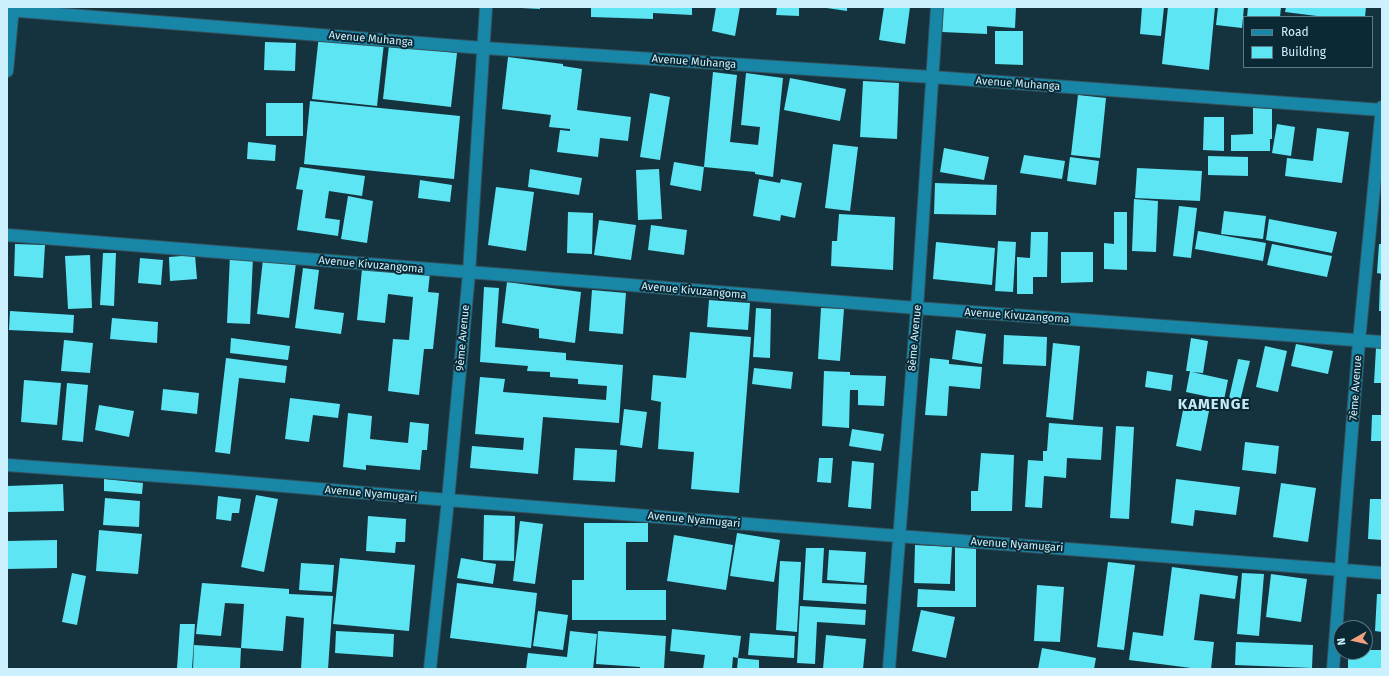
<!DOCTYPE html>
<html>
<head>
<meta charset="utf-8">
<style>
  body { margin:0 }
  #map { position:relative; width:1389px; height:676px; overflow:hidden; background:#15333f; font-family:"Fira Sans",sans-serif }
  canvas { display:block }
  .frame { position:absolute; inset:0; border:8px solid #cdf0fe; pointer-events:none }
  .legend { position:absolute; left:1243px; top:16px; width:130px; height:52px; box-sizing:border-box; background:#0a2934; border:1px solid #587985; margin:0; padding:5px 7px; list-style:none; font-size:12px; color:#cdf0fe }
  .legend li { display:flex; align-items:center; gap:8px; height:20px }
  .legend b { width:20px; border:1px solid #587985 }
  .north { position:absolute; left:1333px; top:620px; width:40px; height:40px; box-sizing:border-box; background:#0a2934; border:1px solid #587985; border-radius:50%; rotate:262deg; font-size:11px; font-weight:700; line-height:16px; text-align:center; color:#cdf0fe }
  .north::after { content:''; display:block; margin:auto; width:14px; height:18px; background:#f1a17d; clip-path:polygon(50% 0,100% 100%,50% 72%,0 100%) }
</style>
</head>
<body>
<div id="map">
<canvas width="1389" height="676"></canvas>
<div class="frame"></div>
<ul class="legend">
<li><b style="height:5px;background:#1886a7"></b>Road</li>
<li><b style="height:11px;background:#5ee5f3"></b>Building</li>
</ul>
<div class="north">N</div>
</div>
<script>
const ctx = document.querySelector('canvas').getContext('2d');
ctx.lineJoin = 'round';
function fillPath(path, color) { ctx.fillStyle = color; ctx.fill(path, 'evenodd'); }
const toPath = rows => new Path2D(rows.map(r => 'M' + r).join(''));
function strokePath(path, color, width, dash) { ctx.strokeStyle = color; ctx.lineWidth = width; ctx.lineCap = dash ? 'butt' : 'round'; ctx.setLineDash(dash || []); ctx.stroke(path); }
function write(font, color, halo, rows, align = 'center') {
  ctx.font = font + ' "Fira Sans",sans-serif'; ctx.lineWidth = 4; ctx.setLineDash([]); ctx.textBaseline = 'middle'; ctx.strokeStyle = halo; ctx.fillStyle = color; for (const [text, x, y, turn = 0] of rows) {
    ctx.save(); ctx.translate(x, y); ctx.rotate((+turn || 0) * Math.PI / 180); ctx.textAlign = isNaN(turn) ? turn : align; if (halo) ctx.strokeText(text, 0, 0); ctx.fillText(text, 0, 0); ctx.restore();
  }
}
const building = toPath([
  [522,7,540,7,540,9,522,8],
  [591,7,692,7,692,15,653,13,653,19,591,17],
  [716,7,740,7,735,36,712,31],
  [777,7,799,7,799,16,776,15],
  [820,7,847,7,847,11],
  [884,7,910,7,905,44,879,40],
  [943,7,1016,7,1015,28,987,26,987,34,942,32],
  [1142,7,1164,7,1161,36,1140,34],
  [1168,7,1215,7,1209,70,1162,64],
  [1218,7,1244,7,1242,28,1216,25],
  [1248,7,1281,7,1280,17,1247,17],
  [1286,7,1366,7,1365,17,1325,17,1285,12],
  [995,31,1023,31,1023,65,995,64],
  [319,35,384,43,377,106,312,99],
  [265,42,296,43,295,71,264,70],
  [389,45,457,53,451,107,383,99],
  [508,57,563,64,563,66,582,69,577,110,631,117,628,141,600,138,598,157,557,152,560,130,570,131,570,129,549,127,551,115,502,109],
  [713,72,737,75,730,142,758,145,760,127,741,125,746,73,783,78,773,177,755,174,755,172,704,167],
  [790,78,846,89,840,121,784,110],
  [863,81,899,83,897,139,860,137],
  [650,93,670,97,660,160,640,157],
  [1078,95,1106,98,1100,158,1071,155],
  [310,101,460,116,454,179,304,164],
  [266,103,303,103,303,136,266,136],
  [1253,108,1272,109,1272,139,1270,139,1270,151,1231,151,1231,135,1253,134],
  [1204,117,1224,117,1224,151,1203,150],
  [1277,124,1295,127,1291,156,1272,153],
  [1317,128,1349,132,1342,183,1285,176,1287,158,1313,161],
  [248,142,276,145,275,161,247,159],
  [833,144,858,147,850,211,825,208],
  [944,148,989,157,984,180,940,172],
  [1024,155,1065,161,1062,179,1020,173],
  [1208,156,1248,157,1248,176,1208,175],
  [1070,157,1099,161,1096,185,1067,181],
  [674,162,704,167,701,191,670,185],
  [300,167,365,176,362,196,329,191,325,218,340,220,338,236,297,230,303,190,296,189],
  [1137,168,1202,171,1200,201,1135,198],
  [530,169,582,178,579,195,528,187],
  [659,169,662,219,638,220,636,170],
  [759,179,780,183,781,179,802,183,795,218,781,215,780,221,753,216],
  [420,180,452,185,450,202,418,198],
  [935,183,997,185,996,215,934,214],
  [496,187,534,192,526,251,488,245],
  [348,196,373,201,367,243,341,239],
  [1134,199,1158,201,1156,252,1132,251],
  [1179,206,1197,208,1191,258,1173,256],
  [1224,211,1266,216,1263,239,1221,234],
  [568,212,593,213,592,254,567,253],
  [1114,212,1127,212,1127,270,1104,269,1104,243,1114,244],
  [839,214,895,217,893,270,831,266,832,241,837,241],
  [1269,219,1337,232,1332,253,1266,240],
  [599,220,636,225,631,260,594,255],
  [651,225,687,230,684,255,648,250],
  [1198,231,1266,243,1263,261,1195,249],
  [1031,232,1048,232,1047,277,1033,277,1033,294,1017,294,1017,257,1030,258],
  [998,241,1016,242,1013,292,995,291],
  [936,242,995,248,992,285,933,279],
  [15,244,45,245,43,278,14,276],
  [1272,244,1332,256,1327,277,1267,265],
  [1379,244,1382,244,1382,274,1377,273],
  [1061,252,1093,252,1093,282,1061,283],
  [103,253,116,253,114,306,100,305],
  [90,255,92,308,68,309,65,256],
  [195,255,197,279,170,281,169,257],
  [230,255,253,257,250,324,227,323],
  [140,258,163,260,161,285,138,283],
  [263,259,296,263,289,318,257,314],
  [303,268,319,270,314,309,344,313,341,334,295,328],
  [386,268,430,273,428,292,439,293,433,349,424,349,419,395,388,391,393,339,409,340,413,297,388,294,385,323,357,320,362,269,386,271],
  [1380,280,1382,280,1382,311,1379,311],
  [507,282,581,292,575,343,539,338,539,329,502,323],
  [484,287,499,288,495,347,566,353,566,360,623,365,619,423,543,417,538,474,470,468,472,446,523,450,524,438,475,434,480,377,505,379,503,392,606,400,607,386,578,384,578,379,550,377,550,372,527,371,528,366,480,362],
  [592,290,626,293,623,334,589,331],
  [709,300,750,303,748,330,707,327],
  [756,308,771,309,770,358,753,357],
  [821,308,844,309,840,361,818,359],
  [10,311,74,315,73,333,9,330],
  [112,318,158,322,157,343,110,339],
  [956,330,986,334,982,364,952,359],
  [690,332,751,337,739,493,691,489,694,452,658,449,661,402,651,400,653,375,686,378],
  [1004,335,1047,337,1046,366,1003,364],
  [231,338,290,346,288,360,230,353],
  [1191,338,1208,341,1203,373,1192,372,1228,380,1224,400,1186,392,1190,371,1186,371],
  [64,340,93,343,90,373,61,371],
  [1053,343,1080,346,1073,420,1046,417],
  [1296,344,1333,351,1328,374,1291,366],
  [1265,346,1287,351,1278,392,1256,387],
  [1376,348,1382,348,1382,383,1374,383],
  [226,358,287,366,285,383,239,378,230,454,215,452],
  [930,358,949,360,949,364,982,367,980,389,949,386,947,416,925,415],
  [1238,359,1250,361,1240,401,1229,398],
  [754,368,793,372,791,389,752,384],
  [824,371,850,372,850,375,886,376,884,406,858,405,858,390,850,390,849,428,822,426],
  [1147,371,1173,375,1171,391,1145,387],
  [24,380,61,383,57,425,21,422],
  [67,383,88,385,83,442,62,440],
  [163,389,199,393,197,414,161,410],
  [290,398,340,404,338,418,313,415,309,442,285,439],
  [99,405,134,411,129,437,95,430],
  [1184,405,1209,411,1201,451,1176,446],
  [624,409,647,412,642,448,620,445],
  [348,413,372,416,370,439,408,443,410,422,429,424,427,450,422,450,420,470,366,465,366,470,343,467],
  [1372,415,1382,415,1382,441,1371,441],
  [1049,423,1103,427,1101,460,1067,458,1066,478,1044,476,1042,508,1025,507,1028,460,1043,461,1043,451,1047,451],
  [1116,426,1134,427,1129,519,1110,518],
  [852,429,884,434,881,451,849,446],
  [1245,442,1279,446,1276,474,1242,470],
  [575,448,617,450,615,482,573,480],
  [981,453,1014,455,1012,511,971,511,971,491,978,491],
  [819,458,833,458,831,483,817,482],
  [852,461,874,463,871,509,848,507],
  [104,479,143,483,142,494,104,491],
  [1176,479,1240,487,1236,515,1195,510,1193,526,1171,523],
  [1281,483,1316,488,1308,542,1273,537],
  [63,484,64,511,7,512,7,486],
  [256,495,278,499,264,572,241,567],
  [218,496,241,499,239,513,232,513,231,521,216,519],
  [105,498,140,501,139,527,103,525],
  [1370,499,1382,499,1382,540,1368,539],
  [484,515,515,516,514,561,483,560],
  [368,516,406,519,405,542,396,542,395,553,366,551],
  [520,521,543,524,535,584,513,581],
  [584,523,648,523,648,542,626,542,626,590,666,590,666,620,572,620,572,580,584,580],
  [99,530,142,534,138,574,96,571],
  [737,533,780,540,774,582,730,576],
  [674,535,733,545,726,590,667,581],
  [57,540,57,568,7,569,7,541],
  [915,545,952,547,950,584,914,583],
  [955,547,976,547,976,607,917,607,918,589,955,591],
  [806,548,824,548,822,583,867,585,866,604,803,600],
  [829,550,866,552,864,583,827,580],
  [340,558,415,565,409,631,333,624],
  [461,558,496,564,493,584,457,578],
  [780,561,801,562,797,632,776,630],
  [1108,562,1135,565,1124,650,1097,647],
  [301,563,334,565,332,592,299,590],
  [1172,567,1238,576,1235,599,1200,594,1194,640,1214,642,1211,669,1190,669,1191,668,1129,660,1133,632,1163,636],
  [72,573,86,576,77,625,62,622],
  [1242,573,1264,574,1259,636,1237,634],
  [1271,574,1307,579,1301,622,1266,617],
  [202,583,289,589,289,594,333,596,328,669,301,669,304,618,286,616,283,651,241,648,244,604,225,603,221,636,196,634],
  [457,583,537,593,531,648,450,638],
  [1037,585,1064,587,1060,642,1034,641],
  [1377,594,1382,594,1382,632,1375,631],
  [800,606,866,610,865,625,817,622,815,664,797,663],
  [921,610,955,617,946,658,912,651],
  [538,611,568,615,563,650,533,646],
  [180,624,195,624,192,669,177,668],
  [672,629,741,636,738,658,733,657,732,669,703,669,705,655,670,651],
  [336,631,394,634,393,657,335,653],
  [570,631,597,634,593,669,526,669,528,653,567,657],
  [598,631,666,636,664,669,640,669,640,667,596,664],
  [750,633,795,636,794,658,748,655],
  [826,635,866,639,863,669,823,669],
  [1236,642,1313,645,1312,668,1235,665],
  [194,645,241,648,240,669,193,669],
  [1042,648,1096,658,1094,669,1038,669],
  [1365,650,1382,650,1382,669,1348,669,1348,652,1365,652],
  [738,658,759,660,759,669,737,669]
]);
const street = toPath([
  [7,10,483,48,932,77,1382,110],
  [7,71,13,7],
  [7,235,917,308,1382,342],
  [7,465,202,479,448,500,898,536,1382,573],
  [430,669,448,500,469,273,486,7],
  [889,669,917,308,937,7],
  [1333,669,1359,341,1382,107]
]);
const streetNames = [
  ["Avenue Muhanga",371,39,5],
  ["Avenue Muhanga",694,62,4],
  ["Avenue Muhanga",1018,84,4],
  ["Avenue Kivuzangoma",371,265,5],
  ["Avenue Kivuzangoma",694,291,5],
  ["Avenue Kivuzangoma",1017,316,4],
  ["9ème Avenue",463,338,-85],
  ["8ème Avenue",915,338,-85],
  ["7ème Avenue",1356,388,-86],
  ["Avenue Nyamugari",371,494,5],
  ["Avenue Nyamugari",694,520,5],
  ["Avenue Nyamugari",1017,545,4]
];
const districtNames = [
  ["KAMENGE",1214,405]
];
fillPath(building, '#5ee5f3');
strokePath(street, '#35525d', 14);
strokePath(street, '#1886a7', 12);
write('11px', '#cdf0fe', '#0a2934', streetNames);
ctx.letterSpacing = '1px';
write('bold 15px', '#c7eaf9', '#0a2934', districtNames);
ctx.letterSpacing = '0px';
</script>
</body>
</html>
